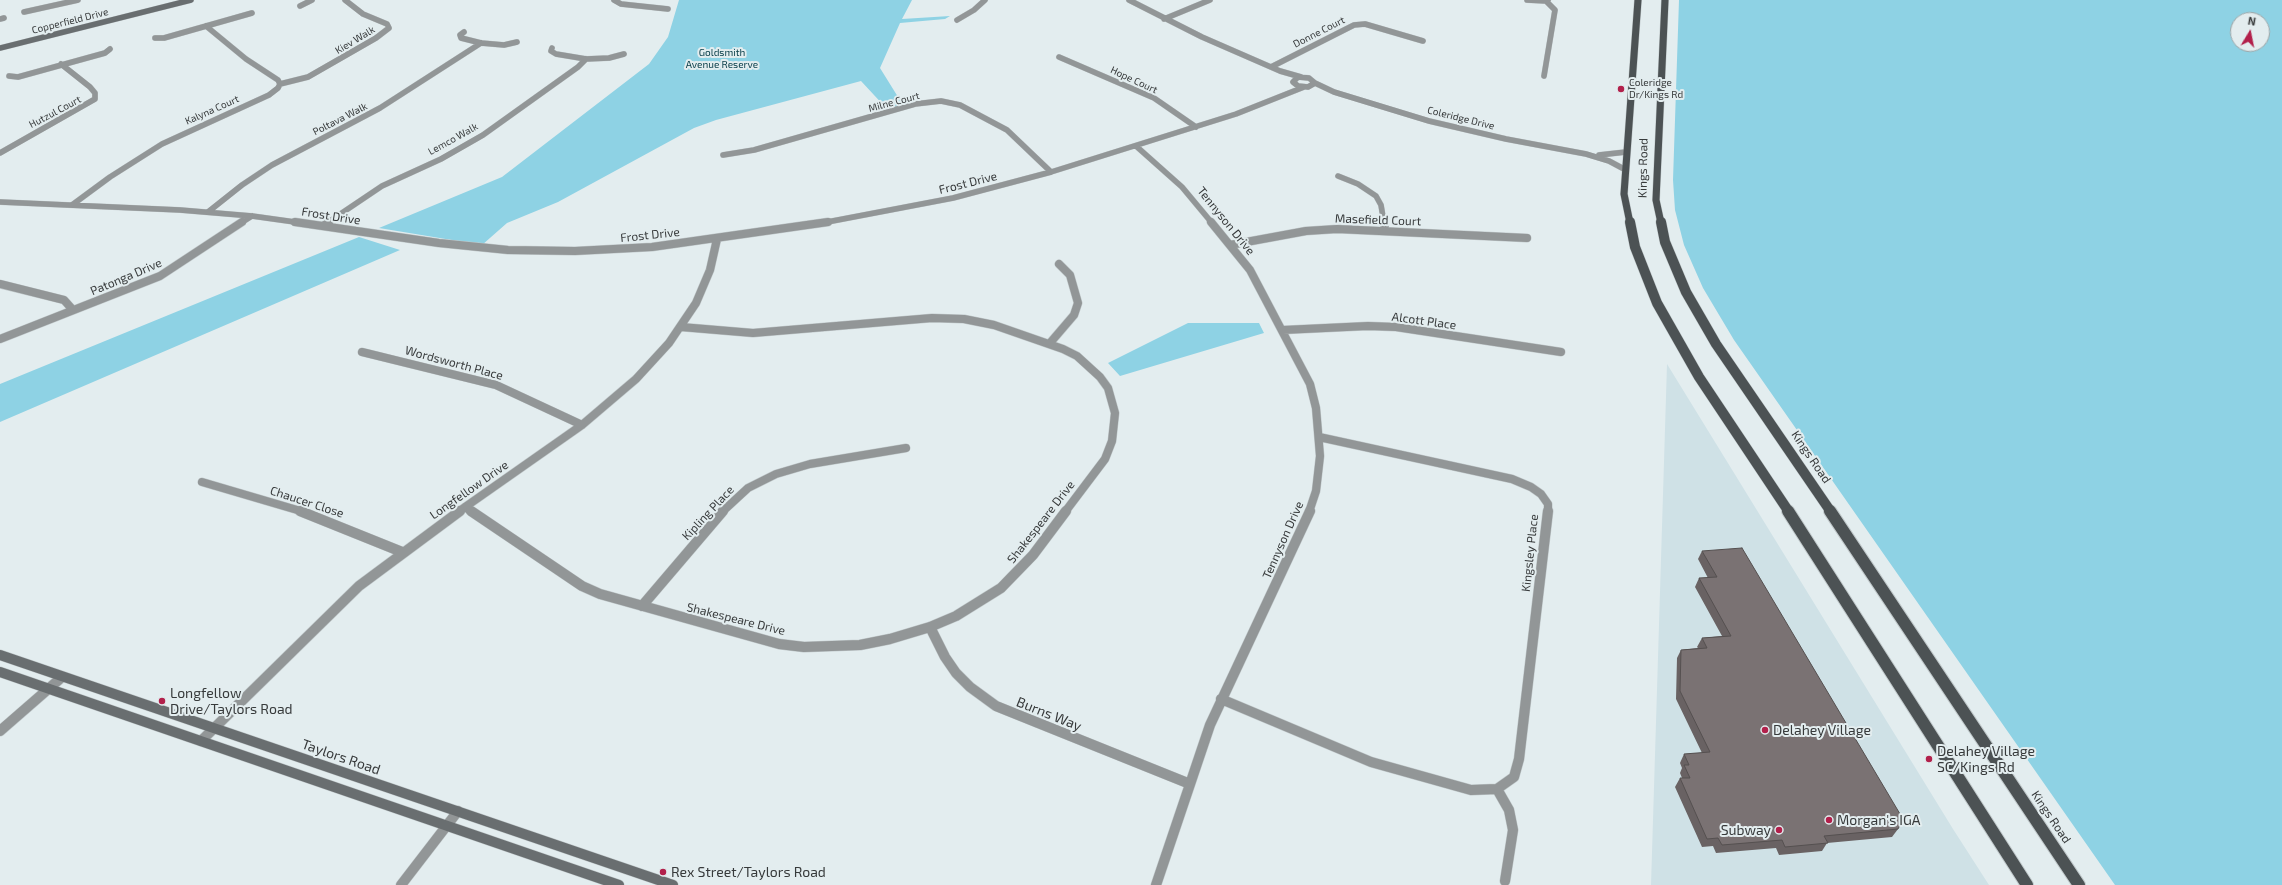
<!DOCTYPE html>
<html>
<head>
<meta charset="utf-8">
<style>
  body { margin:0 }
  #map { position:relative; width:2282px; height:885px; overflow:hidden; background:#e3edef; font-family:"Exo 2",sans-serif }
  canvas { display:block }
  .north { position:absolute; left:2230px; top:12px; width:40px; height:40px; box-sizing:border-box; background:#e3edef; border:1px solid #9ea5a7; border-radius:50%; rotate:10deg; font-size:11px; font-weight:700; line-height:16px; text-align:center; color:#373a3b }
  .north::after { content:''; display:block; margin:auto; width:14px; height:18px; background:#b2204b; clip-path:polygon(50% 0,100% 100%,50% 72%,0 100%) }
</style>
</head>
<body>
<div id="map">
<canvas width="2282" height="885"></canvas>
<div class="north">N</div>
</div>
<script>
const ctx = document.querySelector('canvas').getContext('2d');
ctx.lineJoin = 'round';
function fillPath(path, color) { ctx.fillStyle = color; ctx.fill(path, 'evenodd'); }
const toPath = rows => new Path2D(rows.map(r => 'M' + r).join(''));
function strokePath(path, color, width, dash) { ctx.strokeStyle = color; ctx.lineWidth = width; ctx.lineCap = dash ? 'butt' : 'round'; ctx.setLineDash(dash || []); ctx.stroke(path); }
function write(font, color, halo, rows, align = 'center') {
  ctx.font = font + ' "Exo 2",sans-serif'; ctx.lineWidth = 4; ctx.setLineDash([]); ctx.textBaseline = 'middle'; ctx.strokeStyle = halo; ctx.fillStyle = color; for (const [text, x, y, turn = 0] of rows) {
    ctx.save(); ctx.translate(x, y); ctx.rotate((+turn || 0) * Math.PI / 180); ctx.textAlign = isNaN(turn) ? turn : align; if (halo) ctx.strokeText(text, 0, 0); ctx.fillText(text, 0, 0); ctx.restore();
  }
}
const built = toPath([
  [1667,364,1953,829,1989,885,1651,885]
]);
const green = toPath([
  [679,0,912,0,902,19,950,16,945,19,900,23,880,68,903,105,887,109,861,81,716,120,694,128,558,202,507,223,482,245,379,228,502,177,649,64,668,37],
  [1679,0,2282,0,2282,885,2115,885,1734,340,1703,288,1684,245,1675,210,1673,180],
  [2238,20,2262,20,2262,44,2238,44],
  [359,237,400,250,0,422,0,384],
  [1188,323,1259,323,1264,333,1120,376,1108,363]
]);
const streetFar2 = toPath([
  [614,0,621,4,668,9],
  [1129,0,1202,37,1280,71,1301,77],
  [1527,0,1546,1],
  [300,6,312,0],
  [24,12,78,0],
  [0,19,4,18],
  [1164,19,1210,0],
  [957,20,974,10,985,0],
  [464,32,460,35,461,38,481,43,504,45,517,42],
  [155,38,164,38,252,13],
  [552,48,551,51,556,54,586,59,609,58,624,54],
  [1059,57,1154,98,1196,127],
  [1271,67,1354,25,1365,24,1423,41],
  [9,76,18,77,105,53,110,49],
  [1544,76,1555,10,1546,1,1548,0],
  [1298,77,1309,78,1315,83,1308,87,1298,86,1293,82,1298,77],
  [1315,83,1334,92,1429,121,1506,139,1586,154,1609,161,1624,169],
  [280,84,308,77,376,38,389,28,387,24,363,14,345,0],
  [1136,146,1182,187,1212,223],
  [0,153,95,99,95,93,90,87,61,64],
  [723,155,754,150,915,104,941,101,960,105,1007,130,1051,172],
  [1599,155,1626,152],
  [1338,176,1358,184,1376,196,1381,205,1384,223],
  [0,202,180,210,252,216,302,223],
  [72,205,110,177,162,144,269,95,278,88,280,84,278,80,246,59,206,26],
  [208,212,242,185,272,165,380,108,481,43],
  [241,223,252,216],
  [327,223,382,186,441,159,483,135,578,67,586,59],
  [822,223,953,198,1051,172,1236,114,1304,87]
]);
const streetFar1 = toPath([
  [295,222,439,243,508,250,575,251,652,247,828,222],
  [1211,222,1250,270,1310,384,1316,408,1320,456,1316,491,1309,512],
  [1384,222,1385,231],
  [323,226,329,222],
  [1230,245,1306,231,1337,229,1527,238],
  [0,284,64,300,73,310],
  [681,327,753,333,932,318,964,319,994,325,1063,349,1077,356,1100,377,1108,388,1115,413,1112,441,1105,459,1065,512],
  [1283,330,1368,326,1396,327,1561,352],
  [0,339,160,276,242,222],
  [1050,343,1074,315,1078,303,1070,275,1059,264],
  [362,352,496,385,582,425],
  [1319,437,1512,479,1531,487,1541,494,1548,504,1548,512],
  [202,482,304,512],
  [465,507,472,512],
  [458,512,582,425,636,379,669,343,696,303,710,270,717,239],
  [722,512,748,488,776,474,810,464,906,448]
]);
const street = toPath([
  [300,511,402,552],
  [471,511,582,586,600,594,779,644,804,647,860,645,890,639,930,627,956,616,1001,588,1033,555,1066,511],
  [642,606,723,511],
  [930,627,945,657,956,673,970,687,996,706,1190,784],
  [1221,699,1371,762,1471,790,1497,789,1514,777,1519,759,1548,511],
  [0,731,62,677],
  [201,741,359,586,460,511],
  [1497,789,1509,810,1513,830,1505,881],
  [401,885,458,811],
  [1156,885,1210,725,1310,511]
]);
const secondaryFar1 = toPath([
  [0,48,191,0]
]);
const secondary = toPath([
  [0,655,673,885],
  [0,672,619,885]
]);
const primaryFar2 = toPath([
  [1630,223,1624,194,1638,0],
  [1661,223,1656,200,1665,0]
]);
const primaryFar1 = toPath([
  [1630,222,1635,247,1657,303,1699,377,1789,512],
  [1661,222,1665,242,1686,292,1716,344,1831,512]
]);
const primary = toPath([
  [1788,511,2027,885],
  [1830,511,2079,885]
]);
const wall = toPath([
  [1702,551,1898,829,1892,837,1827,843,1822,851,1779,855,1776,848,1716,853,1713,846,1702,847,1675,787,1680,778,1682,778,1680,773,1682,768,1680,763,1684,754,1702,753,1676,699,1677,658,1681,650,1698,648,1697,647,1702,638,1722,636,1695,587,1699,578,1708,578,1698,559]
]);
const building = toPath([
  [1742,548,1903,819,1898,829,1824,836,1828,843,1785,847,1782,840,1722,845,1718,838,1707,839,1680,778,1690,778,1684,765,1689,765,1684,754,1710,752,1680,691,1681,650,1707,648,1702,638,1731,636,1699,578,1717,577,1702,551,1742,548]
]);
const markers = [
  [1621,89,4,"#b2204b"],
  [162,701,4,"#b2204b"],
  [1765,730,4,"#b2204b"],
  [1929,759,4,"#b2204b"],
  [1829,820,4,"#b2204b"],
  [1779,830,4,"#b2204b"],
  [663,872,4,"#b2204b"]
];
const farStreetnames = [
  ["Copperfield Drive",70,21,-14],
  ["Donne Court",1319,32,-27],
  ["Kiev Walk",355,40,-31],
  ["Hope Court",1134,80,25],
  ["Milne Court",894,102,-15],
  ["Kalyna Court",212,110,-24],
  ["Hutzul Court",55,112,-28],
  ["Coleridge Drive",1461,118,14],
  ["Poltava Walk",340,119,-27],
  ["Lemco Walk",453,139,-29]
];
const farParknames = [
  ["Goldsmith",722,53],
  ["Avenue Reserve",722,65]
];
const farPoinames = [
  ["Coleridge",1629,83],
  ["Dr/Kings Rd",1629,95]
];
const streetNames = [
  ["Kings Road",1643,168,-89],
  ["Frost Drive",968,183,-14],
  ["Frost Drive",331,216,9],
  ["Masefield Court",1378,220,2],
  ["Tennyson Drive",1226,221,51],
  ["Frost Drive",650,235,-6],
  ["Patonga Drive",126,277,-23],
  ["Alcott Place",1424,321,8],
  ["Wordsworth Place",454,363,15],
  ["Kings Road",1811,457,56],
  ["Longfellow Drive",469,490,-35],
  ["Chaucer Close",307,502,18],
  ["Kipling Place",708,513,-47],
  ["Shakespeare Drive",1041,522,-52],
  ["Tennyson Drive",1283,540,-66],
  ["Kingsley Place",1530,553,-84],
  ["Shakespeare Drive",736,619,14],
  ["Kings Road",2051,817,56]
];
const nearPoinames = [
  ["Longfellow",170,693],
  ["Drive/Taylors Road",170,709],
  ["Delahey Village",1773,730],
  ["Delahey Village",1937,751],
  ["SC/Kings Rd",1937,767],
  ["Morgan's IGA",1837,820],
  ["Subway",1771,830,"right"],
  ["Rex Street/Taylors Road",671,872]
];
const nearStreetnames = [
  ["Burns Way",1049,714,22],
  ["Taylors Road",341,757,19]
];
fillPath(built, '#cfe1e6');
fillPath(green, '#8ed2e4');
strokePath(streetFar2, '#c1c9cb', 6);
strokePath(streetFar1, '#c1c9cb', 9);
strokePath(street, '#c1c9cb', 11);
strokePath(secondaryFar1, '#c1c9cb', 6);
strokePath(secondary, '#c1c9cb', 11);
strokePath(primaryFar2, '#c1c9cb', 8);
strokePath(primaryFar1, '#c1c9cb', 11);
strokePath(primary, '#c1c9cb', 14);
strokePath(streetFar2, '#929697', 5.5);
strokePath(streetFar1, '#929697', 8);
strokePath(street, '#929697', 10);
strokePath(secondaryFar1, '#696e70', 5.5);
strokePath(secondary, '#696e70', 10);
strokePath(primaryFar2, '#4c5254', 7);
strokePath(primaryFar1, '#4c5254', 10);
strokePath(primary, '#4c5254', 12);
fillPath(wall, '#696263');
fillPath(building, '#7a7273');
strokePath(building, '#555050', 1);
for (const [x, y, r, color] of markers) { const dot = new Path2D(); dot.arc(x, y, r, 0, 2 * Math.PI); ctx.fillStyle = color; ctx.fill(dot); strokePath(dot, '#e3edef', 1.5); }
write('10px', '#373a3b', '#e3edef', farStreetnames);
write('10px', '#0d414c', '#e3edef', farParknames);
write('10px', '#373a3b', '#e3edef', farPoinames, 'left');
write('12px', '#373a3b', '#e3edef', streetNames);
write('14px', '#373a3b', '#e3edef', nearPoinames, 'left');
write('14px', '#373a3b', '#e3edef', nearStreetnames);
</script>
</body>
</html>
